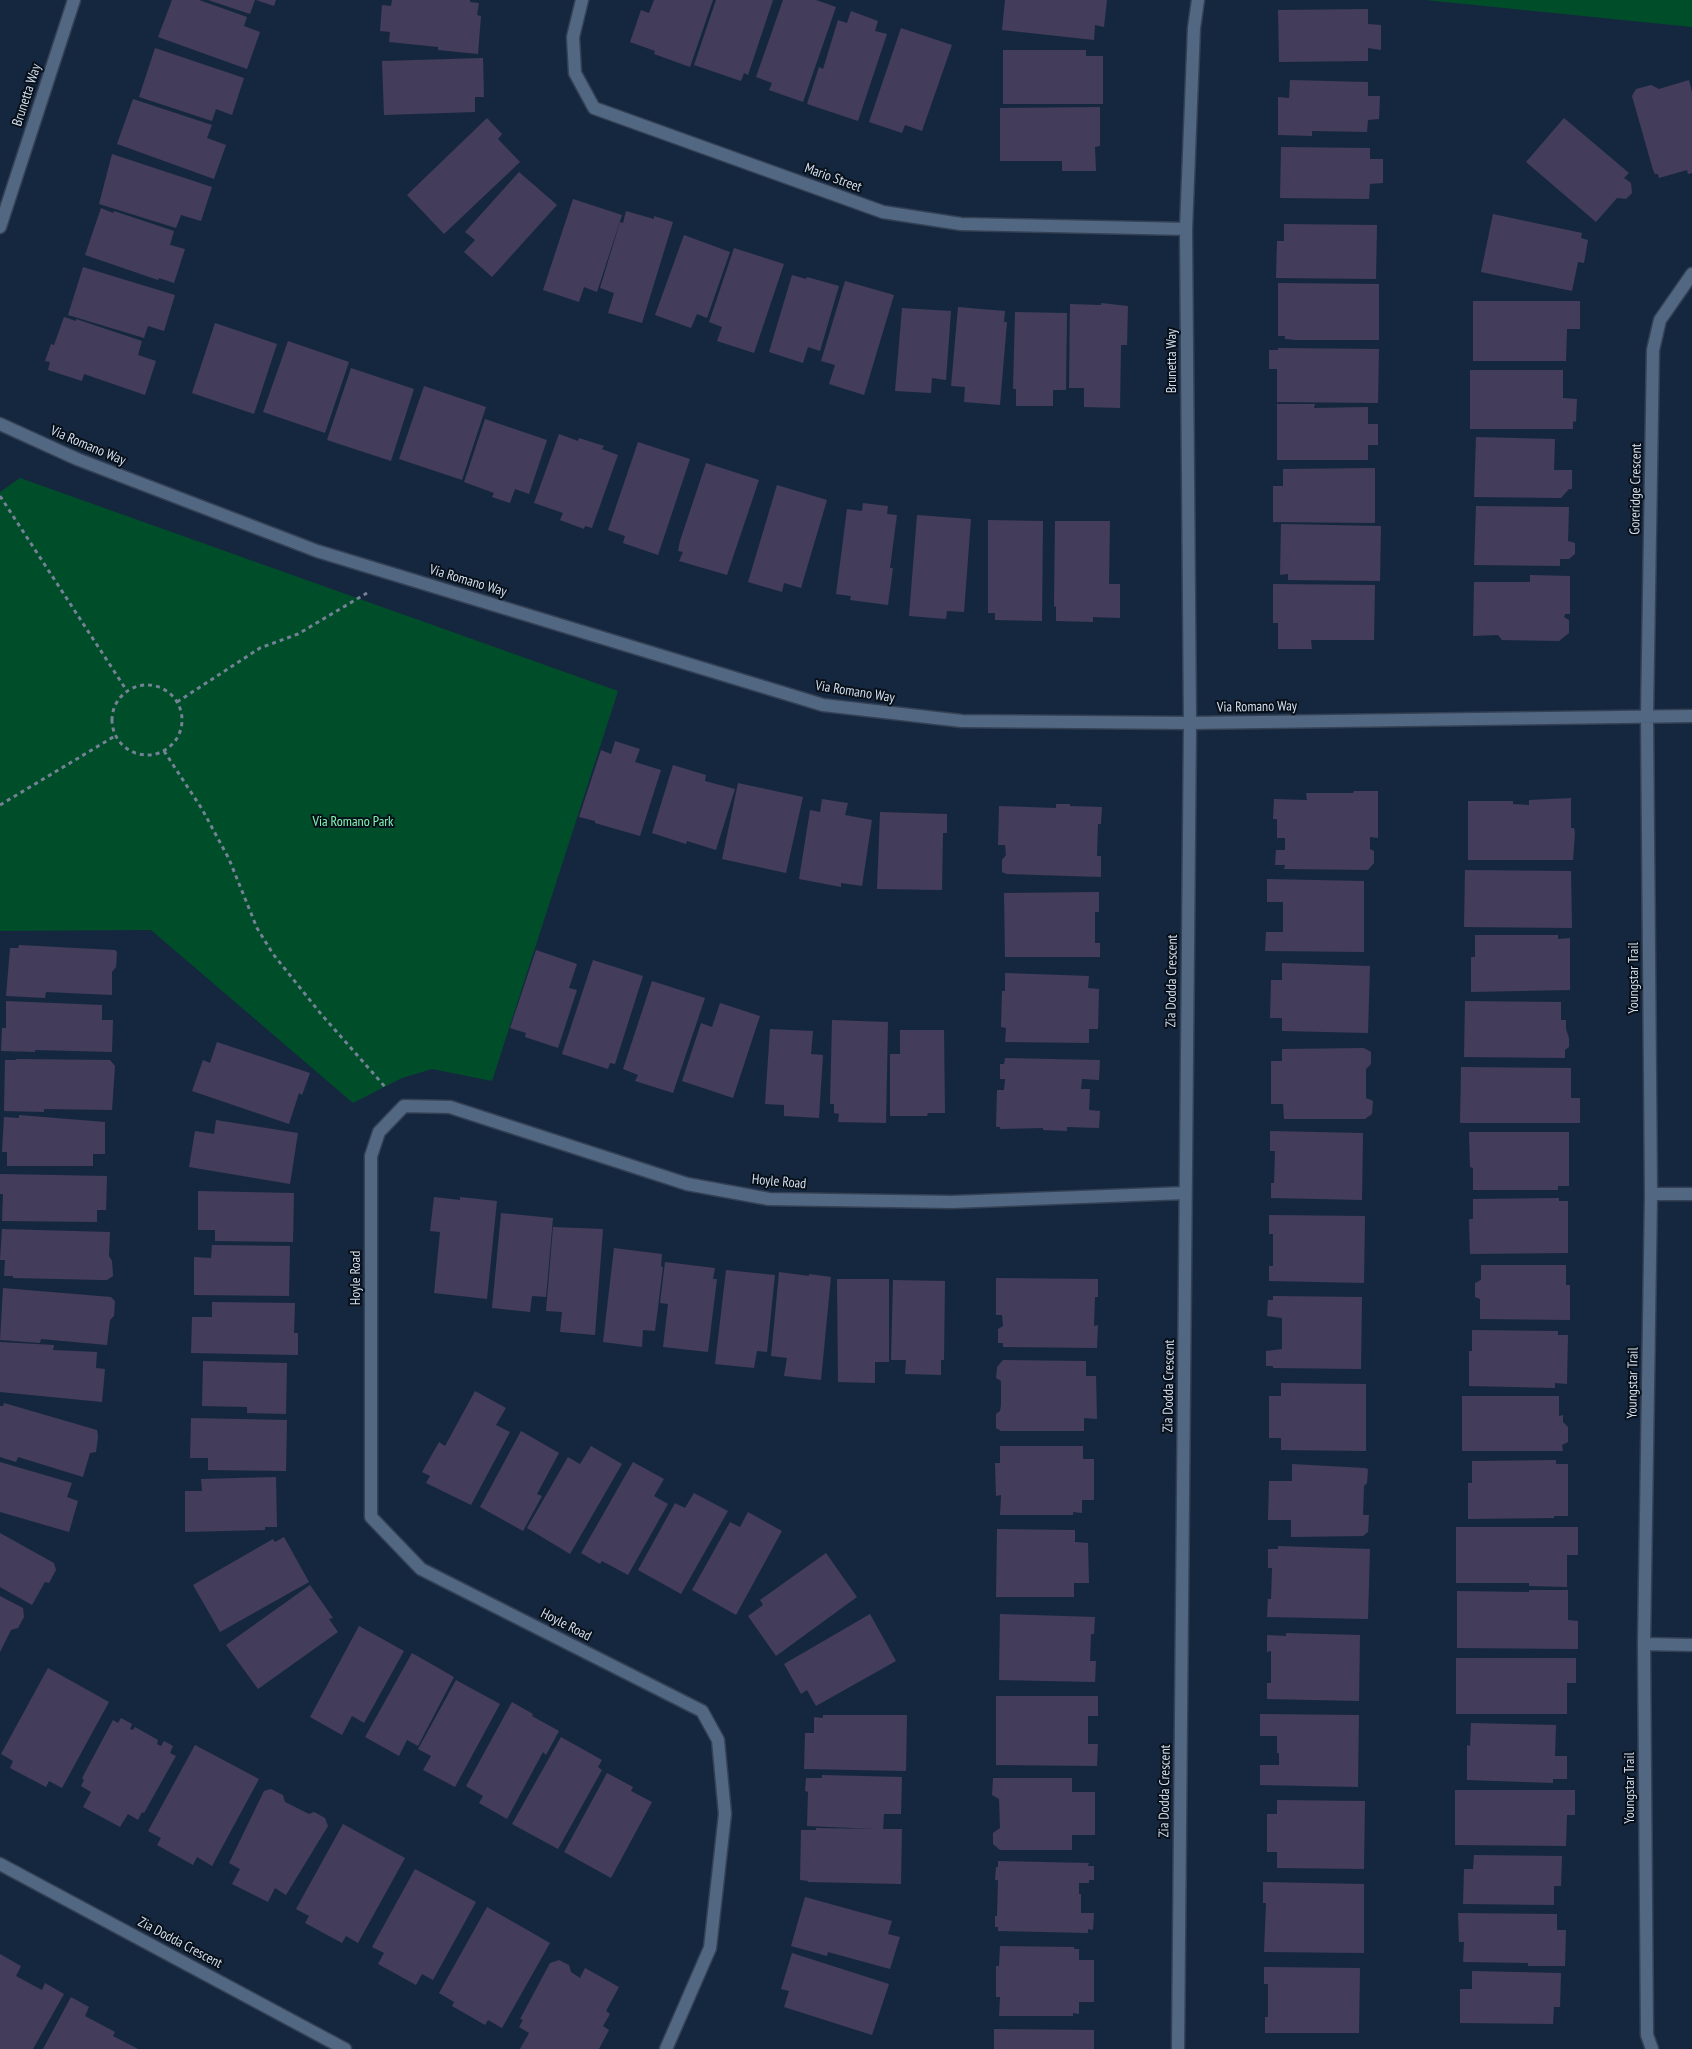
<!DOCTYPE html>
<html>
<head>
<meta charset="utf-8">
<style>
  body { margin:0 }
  canvas { display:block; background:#15273e }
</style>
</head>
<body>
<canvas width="1692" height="2049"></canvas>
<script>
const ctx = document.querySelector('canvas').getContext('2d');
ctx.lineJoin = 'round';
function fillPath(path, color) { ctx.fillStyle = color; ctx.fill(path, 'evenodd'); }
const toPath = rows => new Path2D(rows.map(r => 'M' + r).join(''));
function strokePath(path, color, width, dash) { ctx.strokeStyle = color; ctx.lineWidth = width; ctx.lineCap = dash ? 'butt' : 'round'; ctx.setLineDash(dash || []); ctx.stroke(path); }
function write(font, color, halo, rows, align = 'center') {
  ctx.font = font + ' "PT Sans Narrow",sans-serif'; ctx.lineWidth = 4; ctx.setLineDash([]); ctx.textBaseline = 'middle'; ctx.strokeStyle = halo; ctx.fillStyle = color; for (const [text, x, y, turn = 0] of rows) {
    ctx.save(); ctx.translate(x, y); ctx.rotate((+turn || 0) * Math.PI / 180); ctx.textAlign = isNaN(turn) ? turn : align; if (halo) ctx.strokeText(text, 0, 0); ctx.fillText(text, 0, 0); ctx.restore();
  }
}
const green = toPath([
  [1425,0,1692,0,1692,27],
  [20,478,618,691,492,1081,432,1069,402,1078,353,1103,151,930,0,931,0,492]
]);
const building = toPath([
  [172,0,199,0,247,17,244,26,260,32,247,69,158,37],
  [208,0,255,0,250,14],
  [256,0,276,0,274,6],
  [392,0,470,0,470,2,479,3,477,15,481,16,478,54,438,50,438,47,389,42,390,32,380,31,382,5,391,6],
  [654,0,713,0,690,67,654,54,655,51,630,42,641,10,649,13],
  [716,0,773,0,748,75,744,73,741,81,694,65],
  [783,0,816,0,836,7,803,102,769,90,772,83,756,77],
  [1005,0,1107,0,1104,27,1095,25,1094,40,1002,30],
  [1368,9,1368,24,1381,25,1381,50,1368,48,1368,61,1279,62,1278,10],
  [851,11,878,21,875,31,887,34,858,121,807,104,819,67,823,69,838,20,847,23],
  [901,28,952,45,922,131,905,125,902,133,869,122],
  [155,48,244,78,232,115,216,109,212,121,139,97],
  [1003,50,1086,50,1086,56,1103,56,1103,104,1003,104],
  [483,58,484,97,475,97,475,112,384,115,382,61],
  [1290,80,1368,82,1368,96,1380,96,1379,119,1368,120,1367,132,1312,131,1312,136,1278,135,1278,97,1289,98],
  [1689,80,1692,92,1692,173,1688,174,1687,170,1659,178,1658,174,1655,174,1653,170,1632,96,1636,89,1651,85,1659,89],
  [133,99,212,125,207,138,226,145,214,179,117,144],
  [1100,107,1100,146,1095,147,1096,171,1062,171,1062,161,1000,161,1000,108],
  [487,118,502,134,498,139,520,162,444,234,407,195],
  [1564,118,1629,173,1624,178,1631,183,1632,193,1626,199,1617,198,1596,222,1526,162],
  [1281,147,1370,148,1370,159,1383,159,1383,183,1370,184,1369,199,1280,198],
  [112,154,212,187,201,221,181,215,176,228,99,204],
  [519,172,557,205,492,277,464,252,475,240,465,232],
  [573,199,622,215,597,292,584,287,579,302,543,290],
  [101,208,113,213,114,211,174,231,170,245,185,249,174,283,159,278,158,280,85,255],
  [626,211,654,219,654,216,673,222,642,323,608,313,614,293,600,288,620,222,623,223],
  [1493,214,1582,233,1581,238,1588,240,1584,263,1578,262,1572,291,1481,272],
  [1284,224,1377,225,1376,279,1276,278,1277,241,1284,241],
  [684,235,730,252,707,318,697,314,691,328,655,315],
  [734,248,784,264,754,353,717,341,722,327,709,322],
  [83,267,175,295,164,331,148,326,144,338,68,315],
  [792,275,806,279,807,277,839,286,820,351,808,347,803,363,769,352],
  [845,281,894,295,864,395,829,384,835,365,821,361],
  [1278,283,1379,284,1379,340,1296,340,1285,339,1285,336,1278,336],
  [1473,301,1580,301,1580,329,1567,329,1566,361,1473,361],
  [1101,303,1128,306,1127,345,1121,345,1120,408,1084,407,1084,388,1069,388,1070,304,1101,305],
  [958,307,1005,311,1004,322,1007,322,1000,405,964,402,965,387,951,386],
  [902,308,951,311,946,380,932,378,931,393,895,391],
  [1015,312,1067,313,1066,390,1053,390,1053,406,1016,406,1016,389,1013,389],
  [64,317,76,321,76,319,142,341,138,355,156,361,145,395,84,374,82,381,48,370,50,362,45,361,51,344,54,345],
  [215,323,277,344,254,414,192,393],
  [288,341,349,362,325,433,263,412],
  [1278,348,1379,349,1378,403,1277,402,1277,369,1269,369,1269,350,1278,350],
  [351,368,414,389,391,461,327,440],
  [1470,370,1563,370,1563,398,1577,399,1576,422,1573,421,1573,429,1470,429],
  [424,386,486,407,462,480,399,459],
  [1277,404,1315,404,1314,408,1368,407,1368,424,1378,424,1378,445,1368,445,1368,460,1277,460],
  [485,419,547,440,529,494,515,489,510,503,492,497,494,493,464,482],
  [559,434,578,441,579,438,604,446,602,449,618,455,592,528,585,526,584,529,560,520,563,513,534,503],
  [1476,437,1555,439,1554,470,1572,470,1572,489,1569,489,1561,498,1474,497],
  [638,442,690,459,658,555,623,543,625,536,608,530],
  [706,463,759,480,727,575,679,561,683,552,678,551,680,541],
  [1375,468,1375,523,1273,522,1273,486,1283,486,1283,469],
  [777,485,827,500,801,588,784,583,782,592,748,582],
  [863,503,888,506,887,514,897,515,890,568,893,568,888,605,850,600,851,596,836,594,847,509,862,511],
  [1476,506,1569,507,1568,541,1575,543,1575,554,1569,559,1560,559,1560,566,1474,565],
  [917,515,971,519,964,612,947,611,946,619,909,616],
  [988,520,1043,521,1042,621,995,620,995,613,988,613],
  [1055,521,1110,521,1109,584,1120,584,1120,618,1093,617,1093,622,1056,621,1056,606,1054,607],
  [1281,524,1381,526,1380,581,1288,580,1288,574,1280,575],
  [1530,575,1570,576,1570,614,1565,614,1564,617,1569,620,1569,633,1559,641,1502,640,1498,635,1473,636,1474,582,1530,582],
  [1273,584,1375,585,1374,640,1311,640,1312,649,1278,649,1278,623,1273,623],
  [615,741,640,749,635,762,661,770,640,836,595,823,595,821,579,817,601,750,611,754],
  [673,765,706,775,705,781,735,789,716,850,687,841,686,844,652,833],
  [738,783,803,797,786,873,722,859],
  [1354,791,1378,791,1378,838,1370,837,1370,849,1374,851,1374,863,1368,870,1284,869,1285,865,1275,865,1276,850,1285,850,1285,838,1277,838,1277,819,1273,819,1274,799,1307,800,1306,793,1353,793],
  [1571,798,1571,828,1574,828,1575,833,1573,860,1468,860,1468,801,1513,801,1513,804,1529,805,1529,800],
  [822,799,848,803,845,815,872,820,862,886,841,883,841,887,799,879,810,810,820,812],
  [1056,804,1070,804,1070,806,1102,807,1101,824,1098,824,1097,856,1101,856,1101,877,1007,874,1002,872,1002,860,1006,855,1005,845,998,845,999,806,1056,808],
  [880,812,947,814,947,833,943,833,942,890,877,889],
  [1465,870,1571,871,1572,928,1464,927],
  [1267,879,1364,881,1364,952,1265,951,1266,932,1283,932,1283,902,1267,902],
  [1099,892,1099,912,1095,912,1095,943,1100,943,1100,957,1005,957,1004,893],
  [1475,935,1558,935,1558,939,1570,938,1570,990,1471,992,1471,957,1475,957],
  [19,945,115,950,117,952,116,967,112,972,112,995,46,992,45,998,6,996,10,948,18,948],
  [536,950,577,964,569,988,577,990,558,1048,525,1037,526,1033,510,1028],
  [593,960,643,976,615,1064,610,1063,608,1069,562,1054],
  [1282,963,1370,966,1368,1033,1282,1031,1282,1018,1270,1018,1271,980,1282,980],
  [1005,973,1089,976,1088,988,1099,989,1098,1029,1089,1029,1089,1043,1005,1042,1006,1028,1001,1027,1002,991,1005,991],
  [652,981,705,998,673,1093,635,1081,638,1075,623,1069],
  [6,1001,102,1005,102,1020,113,1020,112,1052,35,1050,35,1052,1,1051,2,1028,6,1028],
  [1465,1001,1561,1002,1561,1020,1566,1020,1566,1029,1569,1038,1569,1047,1565,1050,1565,1058,1464,1057],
  [720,1003,760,1016,733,1098,682,1081,701,1023,712,1027],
  [832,1020,888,1022,886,1123,838,1122,839,1114,834,1113,834,1104,830,1104],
  [770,1029,813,1031,811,1054,823,1055,819,1118,784,1116,784,1105,765,1104],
  [900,1030,944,1030,945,1113,928,1113,927,1116,890,1116,890,1054,900,1054],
  [217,1042,310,1073,302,1095,299,1093,289,1124,192,1091,203,1060,210,1063],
  [1364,1048,1371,1052,1371,1064,1366,1069,1366,1098,1373,1101,1372,1114,1365,1119,1284,1119,1283,1104,1271,1104,1271,1061,1282,1061,1282,1049],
  [1005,1058,1100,1060,1099,1080,1082,1079,1081,1089,1090,1089,1089,1110,1100,1111,1099,1128,1067,1127,1067,1131,1043,1130,1043,1128,1000,1129,1000,1127,996,1127,997,1090,1004,1090,1005,1079,1000,1079,1000,1064,1004,1064],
  [16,1059,110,1060,115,1066,112,1110,44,1109,44,1112,4,1111,5,1060,16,1060],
  [1461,1067,1571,1068,1571,1098,1580,1098,1580,1123,1460,1123],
  [19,1115,105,1122,105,1154,93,1154,93,1166,7,1166,7,1152,2,1152,4,1117,19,1118],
  [216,1120,298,1133,290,1184,189,1167,195,1131,214,1134],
  [1270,1131,1363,1133,1362,1200,1271,1198,1271,1183,1274,1183,1275,1151,1270,1151],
  [1469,1132,1569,1132,1569,1186,1558,1186,1558,1190,1473,1190,1473,1168,1470,1167],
  [0,1174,107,1176,106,1210,97,1210,97,1222,2,1221,3,1194,0,1194],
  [198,1191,294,1193,293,1242,215,1241,215,1230,198,1230],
  [434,1197,460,1200,460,1197,497,1201,487,1299,434,1293,440,1232,430,1231],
  [1559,1198,1559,1201,1568,1201,1568,1253,1470,1254,1469,1219,1473,1219,1473,1199],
  [501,1213,553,1218,546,1297,532,1296,530,1312,492,1308],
  [1269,1215,1365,1216,1364,1283,1269,1281,1269,1266,1273,1266,1273,1234,1269,1234],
  [553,1227,603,1229,595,1335,560,1332,562,1312,546,1311],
  [2,1229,110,1232,109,1256,112,1261,113,1276,107,1280,101,1280,13,1278,13,1276,4,1276,5,1260,0,1260],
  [212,1245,290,1246,289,1296,194,1295,194,1257,211,1258],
  [614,1248,662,1254,661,1266,663,1267,655,1331,643,1330,642,1347,603,1342],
  [665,1262,715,1268,713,1279,717,1279,708,1352,663,1347,668,1304,660,1303],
  [1481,1265,1566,1265,1566,1285,1570,1285,1570,1320,1480,1319,1480,1299,1475,1297,1475,1283,1481,1280],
  [726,1270,775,1275,767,1352,757,1351,754,1368,715,1364],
  [779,1272,809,1276,809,1274,831,1277,821,1380,784,1376,787,1358,771,1356],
  [996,1278,1098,1279,1098,1297,1095,1297,1094,1326,1098,1325,1097,1348,1003,1347,1003,1343,998,1343,998,1329,1003,1326,1002,1315,996,1315],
  [837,1279,889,1279,889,1362,875,1362,875,1383,838,1382],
  [893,1280,945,1281,944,1360,941,1360,941,1375,905,1374,906,1360,891,1360],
  [3,1288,111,1297,115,1301,114,1316,110,1320,107,1345,41,1339,40,1343,0,1340],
  [1273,1296,1362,1297,1361,1369,1273,1368,1273,1366,1266,1366,1266,1351,1282,1349,1282,1318,1267,1316,1268,1300,1273,1300],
  [212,1302,295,1303,294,1333,298,1333,298,1355,191,1353,192,1317,212,1317],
  [1472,1330,1558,1331,1558,1335,1568,1335,1567,1384,1555,1383,1555,1388,1469,1386,1469,1351,1472,1351],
  [0,1342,54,1345,53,1350,97,1352,96,1368,105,1369,102,1402,0,1392],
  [1003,1360,1086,1361,1086,1376,1096,1376,1097,1419,1084,1418,1084,1431,1001,1431,996,1428,996,1414,1000,1411,1001,1405,1001,1381,996,1378,997,1367],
  [203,1361,287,1363,286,1414,247,1413,247,1407,202,1406],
  [1281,1383,1366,1384,1366,1451,1281,1450,1281,1438,1269,1438,1269,1396,1281,1396],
  [475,1391,506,1408,496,1425,510,1432,471,1505,426,1483,430,1476,422,1472,439,1442,445,1446],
  [1462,1396,1559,1396,1559,1416,1563,1415,1563,1422,1568,1427,1568,1442,1562,1445,1563,1451,1462,1451],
  [4,1403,97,1430,98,1437,96,1452,90,1453,83,1477,18,1457,16,1462,0,1457,0,1406,3,1406],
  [191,1418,287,1420,286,1471,208,1470,208,1458,190,1458],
  [521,1431,559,1453,537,1494,542,1496,523,1531,480,1507],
  [591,1446,622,1464,570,1554,527,1528,568,1457,580,1464],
  [1000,1446,1083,1446,1083,1459,1094,1459,1094,1500,1082,1500,1082,1513,1073,1512,1073,1515,1000,1515,1001,1495,996,1496,995,1463,1000,1463],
  [1556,1460,1556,1464,1568,1464,1568,1516,1554,1516,1554,1518,1468,1519,1468,1483,1472,1483,1472,1461],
  [0,1462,72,1483,67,1497,78,1501,69,1532,0,1512],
  [633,1462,664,1479,654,1496,668,1504,628,1575,602,1561,600,1564,581,1553],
  [1292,1464,1365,1468,1368,1469,1367,1483,1364,1486,1363,1515,1369,1515,1368,1532,1363,1536,1291,1537,1291,1520,1268,1520,1269,1481,1292,1481],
  [276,1477,277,1527,265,1527,265,1530,185,1532,185,1491,202,1491,201,1479],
  [694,1493,728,1511,681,1594,638,1570,675,1503,685,1508],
  [748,1512,782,1531,736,1615,692,1590,730,1522,740,1527],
  [1456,1527,1578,1527,1578,1555,1567,1555,1567,1587,1529,1586,1529,1583,1456,1583],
  [997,1529,1075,1530,1075,1542,1088,1543,1089,1583,1074,1583,1074,1597,996,1597],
  [0,1533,54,1563,56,1570,49,1583,45,1582,32,1605,0,1587],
  [284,1537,309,1582,220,1632,193,1585,273,1539,275,1542],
  [1278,1546,1370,1549,1368,1619,1267,1617,1268,1599,1271,1599,1272,1568,1268,1568,1268,1549,1278,1549],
  [826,1553,857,1597,776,1656,748,1616,763,1605,760,1600],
  [310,1585,333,1618,329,1619,338,1632,258,1689,226,1645],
  [1529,1590,1568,1590,1568,1620,1578,1621,1578,1649,1457,1648,1457,1591,1529,1592],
  [0,1596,23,1608,24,1617,18,1628,11,1630,0,1652],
  [870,1614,896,1661,816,1706,807,1690,801,1694,784,1664],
  [1000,1614,1095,1617,1094,1634,1091,1634,1090,1661,1096,1661,1095,1682,999,1680],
  [359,1626,404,1651,364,1723,352,1716,342,1735,310,1717],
  [1286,1633,1360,1635,1359,1701,1267,1699,1267,1683,1271,1683,1271,1651,1267,1652,1267,1635,1286,1636],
  [412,1653,454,1677,418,1746,407,1740,399,1756,365,1737],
  [1456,1658,1576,1658,1576,1683,1567,1683,1567,1714,1456,1714],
  [48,1668,109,1702,62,1788,49,1781,46,1787,10,1768,13,1761,1,1754],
  [456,1680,500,1704,455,1787,423,1770,431,1756,418,1749],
  [996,1696,1098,1696,1098,1716,1088,1716,1088,1744,1098,1744,1097,1766,996,1765],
  [512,1702,533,1714,532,1716,559,1731,546,1755,543,1752,507,1819,479,1803,483,1796,466,1786],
  [1260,1714,1359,1715,1358,1787,1260,1785,1260,1765,1279,1765,1279,1753,1277,1753,1277,1736,1260,1736],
  [823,1715,907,1715,906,1771,804,1769,805,1733,814,1733,814,1717,823,1718],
  [121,1718,132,1724,130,1729,133,1730,135,1727,158,1740,157,1744,161,1746,164,1741,173,1746,170,1753,176,1756,144,1813,142,1812,138,1820,128,1814,120,1827,83,1807,91,1792,81,1786,84,1780,82,1778,113,1720,118,1723],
  [1471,1723,1556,1725,1555,1756,1567,1756,1567,1779,1553,1779,1553,1783,1467,1780,1467,1745,1470,1746],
  [561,1737,602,1760,598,1767,602,1770,558,1849,512,1824],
  [195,1745,259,1779,212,1866,197,1857,193,1865,157,1845,161,1838,148,1831],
  [607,1773,633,1787,631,1791,652,1802,611,1878,564,1852],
  [822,1775,902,1777,901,1814,884,1814,883,1829,902,1829,901,1884,808,1882,808,1881,800,1880,801,1830,816,1830,816,1828,875,1829,807,1826,808,1792,805,1791,806,1778,822,1778],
  [993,1778,1072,1778,1072,1792,1095,1792,1095,1835,1072,1835,1072,1850,1000,1850,993,1844,993,1833,1000,1828,999,1799,992,1795],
  [271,1789,283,1795,285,1802,309,1814,314,1812,325,1818,328,1826,286,1895,275,1888,268,1902,232,1884,240,1869,229,1863,264,1791],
  [1455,1790,1575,1790,1575,1815,1567,1815,1566,1846,1455,1845],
  [1277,1800,1365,1801,1364,1869,1277,1868,1277,1852,1267,1852,1267,1814,1277,1814],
  [343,1824,405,1858,358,1943,346,1936,342,1943,305,1923,309,1916,296,1909],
  [1474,1855,1562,1856,1561,1886,1554,1886,1554,1905,1463,1904,1464,1869,1473,1869],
  [998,1861,1089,1863,1088,1866,1094,1866,1094,1880,1089,1880,1089,1883,1079,1883,1079,1894,1081,1894,1081,1913,1094,1913,1093,1930,1088,1929,1088,1933,998,1931,998,1927,995,1927,995,1916,997,1916,998,1880,995,1880,996,1867,998,1867],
  [415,1869,476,1902,433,1980,422,1974,416,1985,378,1964,384,1953,372,1947],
  [1263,1882,1364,1884,1364,1953,1264,1952,1266,1903,1263,1903],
  [805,1897,892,1921,888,1934,900,1937,890,1969,828,1952,827,1956,791,1946],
  [487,1907,550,1943,502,2028,488,2020,485,2025,452,2006,454,2002,439,1993],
  [1458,1913,1557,1914,1557,1930,1566,1930,1565,1966,1528,1966,1528,1963,1463,1962,1464,1942,1459,1942],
  [1000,1946,1074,1947,1074,1949,1079,1949,1079,1960,1094,1960,1094,2002,1079,2002,1079,2014,1073,2013,1073,2016,999,2016,1000,1997,996,1997,996,1966,999,1966],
  [792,1953,889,1984,872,2035,784,2007,789,1991,781,1989],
  [0,1954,21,1966,16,1976,42,1990,45,1983,64,1994,33,2049,0,2049],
  [559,1960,569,1965,571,1972,580,1978,585,1968,619,1987,606,2011,610,2014,603,2026,609,2030,599,2049,520,2049,529,2033,519,2027,523,2020,520,2019,550,1963],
  [1264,1967,1360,1968,1359,2033,1265,2033,1265,2017,1268,2017,1268,1984,1264,1984],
  [1472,1971,1561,1973,1560,2007,1554,2007,1553,2024,1460,2023,1460,1989,1472,1989],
  [71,1997,89,2007,85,2016,115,2032,113,2036,138,2049,43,2049],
  [994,2029,1094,2030,1094,2049,994,2049]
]);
const path = toPath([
  [0,496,127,691],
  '112 720a35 35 0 1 1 70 0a35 35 0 1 1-70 0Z',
  [177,702,260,648,298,634,367,593],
  [164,751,202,809,229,859,257,928,273,954,321,1014,386,1088],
  [0,805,115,736]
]);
const minor = toPath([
  [582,0,573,37,575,73,594,108,883,212,961,224,1186,229],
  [0,227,74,0],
  [0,424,77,459,317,551,823,705,962,721,1190,723,1692,716],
  [1651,1194,1692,1194],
  [1644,1644,1692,1645],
  [0,1864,345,2049],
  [666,2049,710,1948,725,1814,718,1740,702,1711,421,1569,371,1517,371,1156,379,1132,404,1106,450,1107,687,1184,769,1199,952,1202,1185,1193],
  [1178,2049,1190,723,1186,229,1194,28,1198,0],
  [1652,2049,1647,2035,1644,1644,1651,1194,1647,716,1653,350,1660,320,1692,274]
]);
const streetNames = [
  ["Brunetta Way",27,95,-72],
  ["Mario Street",833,178,20],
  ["Brunetta Way",1172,361,-90],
  ["Via Romano Way",88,446,23],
  ["Goreridge Crescent",1636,489,-89],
  ["Via Romano Way",468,581,17],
  ["Via Romano Way",855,692,9],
  ["Via Romano Way",1257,707,-1],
  ["Youngstar Trail",1634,978,-90],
  ["Zia Dodda Crescent",1172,981,-89],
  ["Hoyle Road",779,1182,5],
  ["Hoyle Road",356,1278,-90],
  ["Youngstar Trail",1633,1383,-89],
  ["Zia Dodda Crescent",1169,1386,-89],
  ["Hoyle Road",566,1625,27],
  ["Youngstar Trail",1630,1788,-90],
  ["Zia Dodda Crescent",1165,1791,-89],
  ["Zia Dodda Crescent",180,1943,28]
];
const parkNames = [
  ["Via Romano Park",353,822]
];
fillPath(green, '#004d2a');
fillPath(building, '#433c5a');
strokePath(minor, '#344155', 15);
strokePath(path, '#738295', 3, [4, 4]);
strokePath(minor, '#526782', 12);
write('14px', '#d3dfef', '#08101a', streetNames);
write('14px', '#82f8b3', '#08101a', parkNames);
</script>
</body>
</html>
